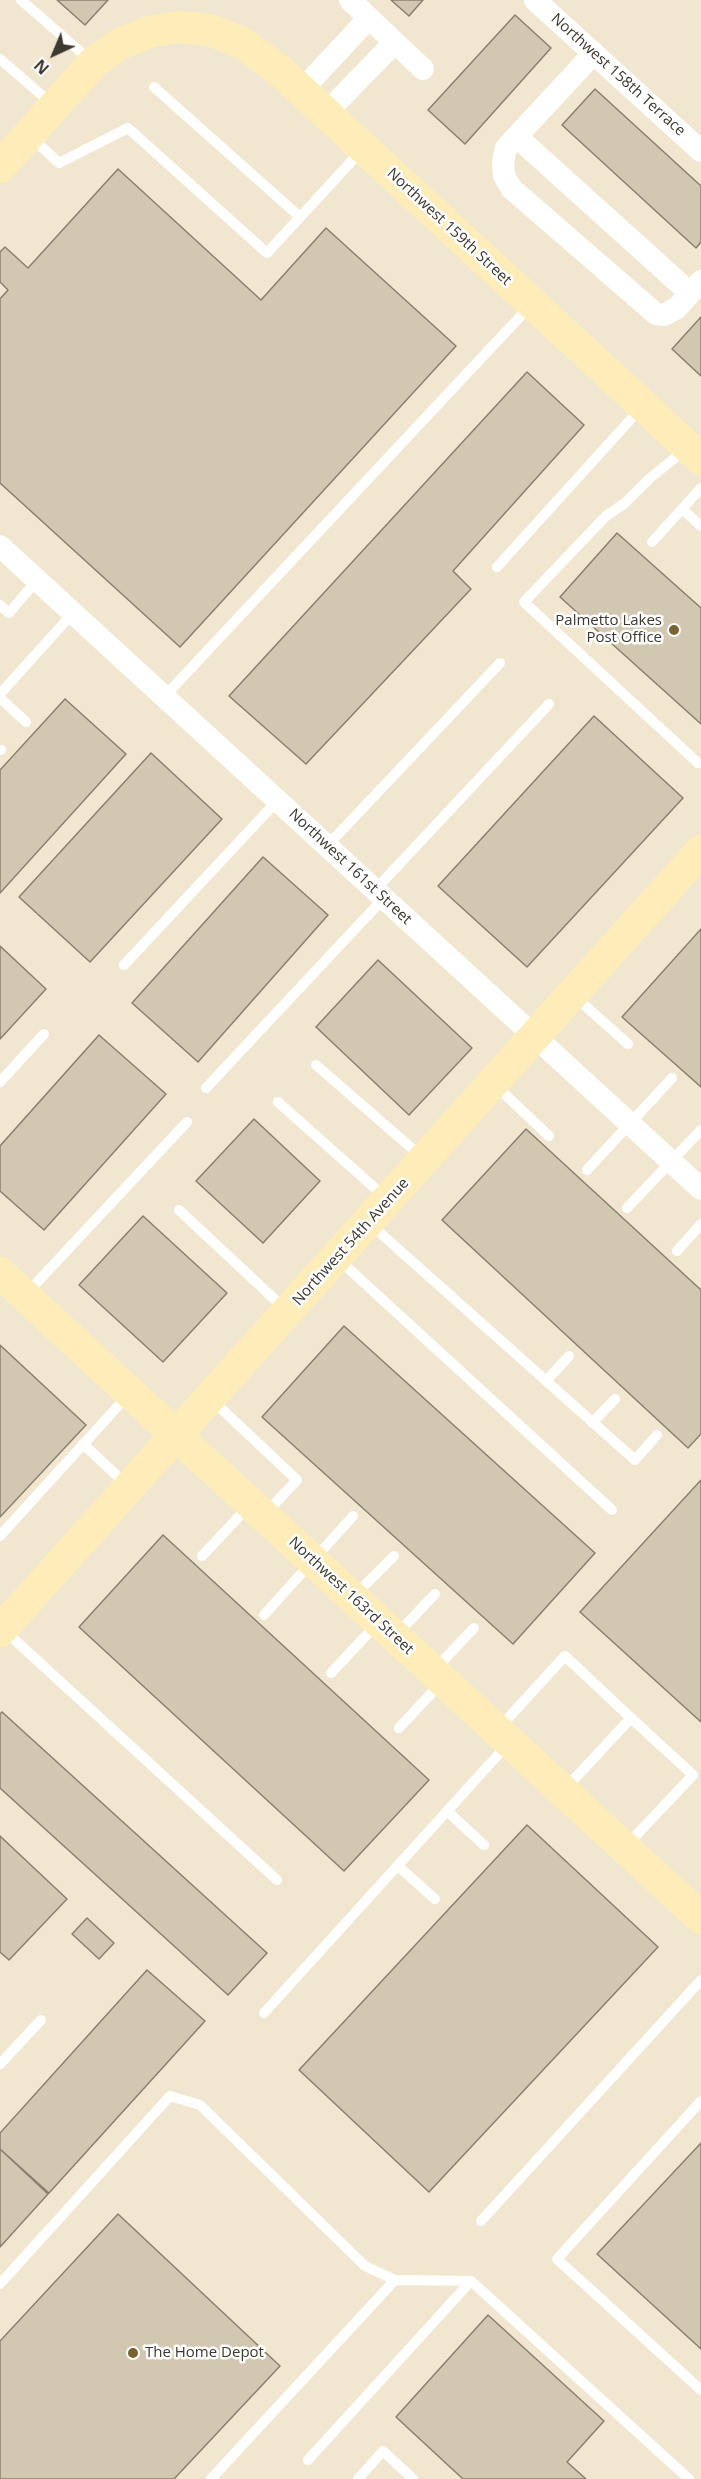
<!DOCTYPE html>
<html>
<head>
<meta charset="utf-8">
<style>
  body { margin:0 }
  #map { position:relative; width:701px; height:2479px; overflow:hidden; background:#f1e7d0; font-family:"Open Sans",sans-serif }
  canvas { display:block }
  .north { position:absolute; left:24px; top:24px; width:60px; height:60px; -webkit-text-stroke:4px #fff; paint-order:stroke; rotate:224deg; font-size:16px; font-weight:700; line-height:24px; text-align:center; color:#3d3930 }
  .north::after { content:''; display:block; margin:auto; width:21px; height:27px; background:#3d3930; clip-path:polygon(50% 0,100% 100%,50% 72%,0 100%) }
</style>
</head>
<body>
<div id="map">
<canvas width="701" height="2479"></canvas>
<div class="north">N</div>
</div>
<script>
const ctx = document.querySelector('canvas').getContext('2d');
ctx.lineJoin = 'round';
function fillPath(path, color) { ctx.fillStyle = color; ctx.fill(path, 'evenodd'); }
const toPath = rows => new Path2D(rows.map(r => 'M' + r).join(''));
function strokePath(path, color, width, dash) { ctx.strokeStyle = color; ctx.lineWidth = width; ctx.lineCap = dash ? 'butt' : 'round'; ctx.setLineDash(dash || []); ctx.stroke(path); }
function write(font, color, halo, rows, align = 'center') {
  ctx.font = font + ' "Open Sans",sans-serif'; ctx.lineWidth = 5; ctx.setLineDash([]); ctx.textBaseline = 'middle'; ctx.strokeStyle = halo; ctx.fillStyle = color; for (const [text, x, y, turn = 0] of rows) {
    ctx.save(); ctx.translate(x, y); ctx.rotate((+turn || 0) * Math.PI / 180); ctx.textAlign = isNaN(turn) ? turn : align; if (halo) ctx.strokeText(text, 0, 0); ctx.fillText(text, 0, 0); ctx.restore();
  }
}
const building = toPath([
  [57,0,108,0,85,25,57,0],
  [391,0,423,0,409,16,391,0],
  [515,15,551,48,465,144,428,110,515,15],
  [595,89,701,186,701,242,696,248,562,125,595,89],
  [118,169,261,300,326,228,456,346,180,647,0,483,0,299,8,290,0,282,0,252,5,247,28,268,118,169],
  [701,317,701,376,672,349,701,317],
  [527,372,584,425,453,571,471,589,306,764,229,696,527,372],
  [617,533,701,608,701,724,560,597,617,533],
  [65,699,126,754,0,893,0,770,65,699],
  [594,716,683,798,527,967,438,886,594,716],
  [151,753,222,819,90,962,19,897,151,753],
  [263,857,328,915,198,1062,132,1003,263,857],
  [701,929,701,1087,622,1017,701,929],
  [0,946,46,989,0,1039,0,946],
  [378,960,472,1048,409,1115,316,1027,378,960],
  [99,1035,166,1094,44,1230,0,1191,0,1146,99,1035],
  [254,1119,320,1181,263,1243,196,1181,254,1119],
  [526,1129,701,1290,701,1434,688,1448,442,1220,526,1129],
  [143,1216,227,1293,163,1362,79,1285,143,1216],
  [344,1326,595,1553,513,1644,262,1417,344,1326],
  [0,1345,86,1425,0,1517,0,1345],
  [701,1480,701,1722,580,1612,701,1480],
  [163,1535,429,1780,344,1871,79,1627,163,1535],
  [2,1712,267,1953,228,1995,0,1788,0,1714,2,1712],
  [527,1825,658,1947,429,2192,299,2070,527,1825],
  [0,1836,67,1899,9,1960,0,1952,0,1836],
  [87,1918,114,1943,99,1959,72,1934,87,1918],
  [147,1970,205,2021,49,2193,0,2149,0,2133,147,1970],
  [701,2143,701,2349,597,2254,701,2143],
  [0,2149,48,2194,0,2247,0,2149],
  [118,2214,280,2366,174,2479,0,2479,0,2341,118,2214],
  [488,2315,604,2421,567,2462,586,2479,463,2479,396,2417,488,2315]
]);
const lane = toPath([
  [21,0,91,61],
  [0,59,52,104],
  [154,87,300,217],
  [32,138,59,163,128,128,267,253,361,151],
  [687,448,649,479,625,503,606,516,524,602,698,763],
  [682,509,701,526],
  [652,542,701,488],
  [497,567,641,408],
  [0,605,9,613,37,580],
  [0,694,73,613],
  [164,697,531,305],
  [0,698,26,722],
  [0,750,1,750],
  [327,846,500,663],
  [375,890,549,704],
  [124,965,278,800],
  [573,995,628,1044],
  [316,1065,423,1158],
  [0,1082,44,1034],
  [494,1084,549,1136],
  [206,1088,384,898],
  [278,1102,386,1198],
  [587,1170,672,1078],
  [627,1208,701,1130],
  [179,1210,286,1310],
  [369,1223,635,1460,657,1435],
  [677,1251,701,1224],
  [337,1258,612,1510],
  [27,1293,187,1122],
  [546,1381,569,1356],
  [211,1399,297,1480,266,1513],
  [592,1423,615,1399],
  [83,1444,127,1485],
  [0,1536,129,1394],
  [202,1556,249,1506],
  [355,1595,394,1556],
  [264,1615,353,1516],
  [5,1631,277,1880],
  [397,1634,435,1594],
  [435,1669,474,1628],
  [331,1673,377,1624],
  [399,1728,441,1683],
  [499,1728,565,1656,631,1718,566,1788],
  [447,1811,484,1845],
  [627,1845,693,1775,631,1718],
  [398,1866,435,1899],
  [264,2013,507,1745],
  [0,2064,41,2020],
  [701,2101,557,2259,701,2390],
  [481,2221,701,1980],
  [0,2284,170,2096,200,2105,365,2266,395,2280,471,2281,689,2479],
  [308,2460,471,2281],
  [211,2479,395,2280],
  [358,2479,383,2451,413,2479]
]);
const street = toPath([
  [350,0,423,69],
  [535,0,701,151],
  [594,53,506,148,503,162,504,176,512,189,656,314,664,315,677,308,701,281],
  [301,91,368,19],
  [325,114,394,43],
  [517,137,690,293],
  [0,546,701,1189]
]);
const secondary = toPath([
  [0,167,93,63,120,44,152,31,180,27,210,30,242,43,278,69,701,459],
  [0,1273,701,1918],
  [0,1631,701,851]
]);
const markers = [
  [674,630,6,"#786433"],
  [133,2353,6,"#786433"]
];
const streetNames = [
  ["Northwest 158th Terrace",618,75,42],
  ["Northwest 159th Street",449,227,43],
  ["Northwest 161st Street",350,867,43],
  ["Northwest 54th Avenue",351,1242,-48],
  ["Northwest 163rd Street",351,1596,43]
];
const poiNames = [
  ["Palmetto Lakes",662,621],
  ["Post Office",662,638],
  ["The Home Depot",145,2353,"left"]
];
fillPath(building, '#d2c8b1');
strokePath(building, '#8a816c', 1.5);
strokePath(lane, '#fff', 10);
strokePath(street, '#fff', 22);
strokePath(secondary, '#feedb8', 32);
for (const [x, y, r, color] of markers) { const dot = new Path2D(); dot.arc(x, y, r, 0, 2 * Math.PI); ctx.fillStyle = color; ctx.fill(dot); strokePath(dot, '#fff', 2); }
write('15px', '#3d3930', '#fff', streetNames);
write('15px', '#3d3930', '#fff', poiNames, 'right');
</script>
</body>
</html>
